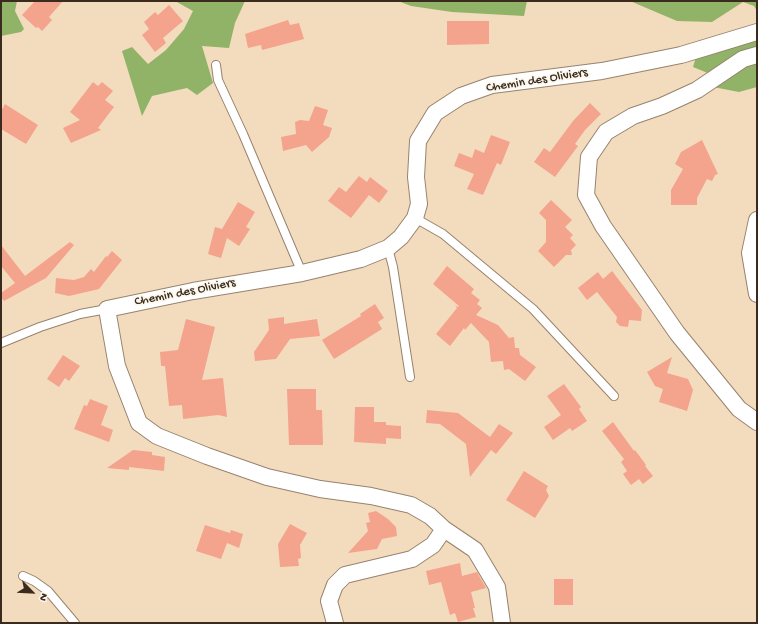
<!DOCTYPE html>
<html>
<head>
<meta charset="utf-8">
<style>
  body { margin:0 }
  #map { position:relative; width:758px; height:624px; overflow:hidden; background:#f3dcbd; font-family:"Gochi Hand",sans-serif }
  canvas { display:block }
  .frame { position:absolute; inset:0; border:2px solid #3b2a1e; pointer-events:none }
  .north { position:absolute; left:12px; top:572px; width:40px; height:40px; -webkit-text-stroke:3px #fbf7ec; paint-order:stroke; rotate:114deg; font-size:11px; font-weight:700; line-height:16px; text-align:center; color:#3b2a1e }
  .north::after { content:''; display:block; margin:auto; width:14px; height:18px; background:#3b2a1e; clip-path:polygon(50% 0,100% 100%,50% 72%,0 100%) }
</style>
</head>
<body>
<div id="map">
<canvas width="758" height="624"></canvas>
<div class="frame"></div>
<div class="north">N</div>
</div>
<script>
const ctx = document.querySelector('canvas').getContext('2d');
ctx.lineJoin = 'round';
function fillPath(path, color) { ctx.fillStyle = color; ctx.fill(path, 'evenodd'); }
const toPath = rows => new Path2D(rows.map(r => 'M' + r).join(''));
function strokePath(path, color, width, dash) { ctx.strokeStyle = color; ctx.lineWidth = width; ctx.lineCap = dash ? 'butt' : 'round'; ctx.setLineDash(dash || []); ctx.stroke(path); }
function write(font, color, halo, rows, align = 'center') {
  ctx.font = font + ' "Gochi Hand",sans-serif'; ctx.lineWidth = 3.5; ctx.setLineDash([]); ctx.textBaseline = 'middle'; ctx.strokeStyle = halo; ctx.fillStyle = color; for (const [text, x, y, turn = 0] of rows) {
    ctx.save(); ctx.translate(x, y); ctx.rotate((+turn || 0) * Math.PI / 180); ctx.textAlign = isNaN(turn) ? turn : align; if (halo) ctx.strokeText(text, 0, 0); ctx.fillText(text, 0, 0); ctx.restore();
  }
}
const forest = toPath([
  [1,1,17,1,15,11,24,29,21,32,1,36],
  [175,1,245,1,235,23,229,48,202,46,213,83,197,95,187,88,152,96,142,116,122,51,132,47,148,64,166,50,184,29,193,11],
  [398,1,527,1,524,16,452,12,411,6],
  [630,1,757,1,757,11,754,6,743,2,712,22,677,21],
  [757,37,757,87,739,92,713,87,710,74,693,67,696,57]
]);
const building = toPath([
  [35,1,63,1,49,17,52,20,42,31,38,27,36,28,22,15],
  [169,5,183,21,163,38,166,43,155,52,142,35,149,29,144,22,155,12,158,15],
  [288,20,290,25,299,23,304,39,262,50,261,45,248,48,245,34],
  [447,21,489,21,489,44,447,45],
  [93,82,98,86,102,82,113,91,105,100,114,107,98,128,101,130,71,143,63,128,80,120,70,112],
  [590,103,601,114,585,130,575,144,578,146,555,177,534,162,544,148,550,152,573,121],
  [5,104,38,125,26,144,1,129,1,111],
  [315,106,328,110,323,125,332,128,329,137,312,152,306,145,283,151,281,137,296,134,295,122,300,120,309,121],
  [491,135,510,142,501,165,497,163,483,195,467,189,474,174,454,166,459,153,472,158,475,149,484,153],
  [702,140,718,174,715,175,712,181,707,179,697,198,697,205,671,205,671,190,683,169,675,164,681,152],
  [359,176,367,182,370,177,388,191,379,203,369,195,351,218,328,201,339,187,346,192],
  [551,200,572,220,565,227,573,235,570,238,576,245,571,250,572,255,566,255,554,267,538,251,546,242,546,220,539,213],
  [238,202,255,212,246,227,250,229,239,246,227,238,221,258,208,254,215,227,222,229],
  [70,242,74,245,46,278,4,301,1,297,1,293,15,283,1,266,1,245,25,276],
  [112,251,122,260,99,289,69,296,55,293,56,278,74,280,84,277,91,269,94,272,106,256,107,257],
  [447,266,474,289,471,293,480,300,477,304,482,308,476,315,498,325,509,338,514,337,515,348,519,348,520,355,536,367,525,381,509,369,504,370,503,361,491,362,489,342,471,323,465,330,464,328,450,346,436,334,457,308,455,305,458,307,459,306,433,284],
  [612,271,642,310,641,321,629,320,628,327,620,326,616,322,617,317,597,292,587,300,578,288,598,272,603,279],
  [375,304,384,318,378,322,382,329,334,359,322,340,361,316,360,314],
  [284,317,284,324,317,319,320,336,290,339,276,359,255,361,254,352,269,330,268,319],
  [186,319,215,327,202,380,223,378,227,417,218,415,183,419,182,405,169,406,165,366,161,366,160,352,178,350],
  [63,355,80,366,69,381,65,378,59,387,47,379],
  [672,357,667,373,688,379,693,390,687,411,659,402,663,389,655,386,647,372],
  [564,384,581,407,579,409,587,421,572,431,570,428,553,440,544,427,561,415,547,396],
  [287,389,316,389,316,410,322,410,323,445,289,445],
  [90,399,108,406,101,425,113,430,109,442,74,429,84,405,87,406],
  [355,407,374,407,374,422,386,422,386,425,401,426,401,439,386,438,386,444,354,442],
  [427,410,458,413,490,437,499,424,513,433,496,454,491,450,470,477,466,444,440,424,426,423],
  [613,422,634,451,635,450,646,465,645,466,653,476,643,484,639,479,631,485,623,474,627,471,621,462,624,459,602,431],
  [133,450,152,452,152,455,165,457,164,471,129,467,129,470,107,468],
  [524,471,548,486,546,490,549,496,535,518,506,500],
  [376,511,388,519,396,527,397,536,382,539,377,549,348,553,368,531,366,523,370,522,368,513],
  [290,524,307,533,300,545,301,558,298,559,299,566,280,567,278,544],
  [205,525,230,533,231,530,243,534,239,548,227,543,221,559,196,551],
  [460,563,462,576,477,572,486,588,471,592,475,608,473,608,476,617,458,622,455,613,450,615,441,582,429,585,426,571],
  [554,579,573,579,573,605,554,605]
]);
const lane = toPath([
  [216,65,218,80,243,134,302,273],
  [415,218,443,234,533,309,614,396],
  [388,248,393,267,410,377],
  [1,343,40,327,80,314,107,309],
  [23,576,34,581,48,591,75,623]
]);
const street = toPath([
  [757,55,743,59,697,90,662,106,633,116,606,132,589,157,586,195,603,226,677,333,739,409,757,422],
  [757,220,750,253,757,294],
  [444,529,475,550,497,587,502,623],
  [335,623,329,601,335,585,345,575,412,559,433,545,444,529,430,516,411,505,371,496,320,489,267,477,207,456,157,436,139,423,117,366,107,309,193,291,302,273,361,259,388,248,401,237,415,218,419,204,416,177,418,141,435,113,461,96,492,85,602,71,681,55,757,32]
]);
const streetNames = [
  ["Chemin des Oliviers",537,81,-9],
  ["Chemin des Oliviers",185,293,-11]
];
fillPath(forest, '#90b368');
fillPath(building, '#f4a38c');
strokePath(lane, '#97836e', 10);
strokePath(street, '#97836e', 18);
strokePath(lane, '#fff', 8);
strokePath(street, '#fff', 16);
write('13px', '#3b2a1e', '#fbf7ec', streetNames);
</script>
</body>
</html>
